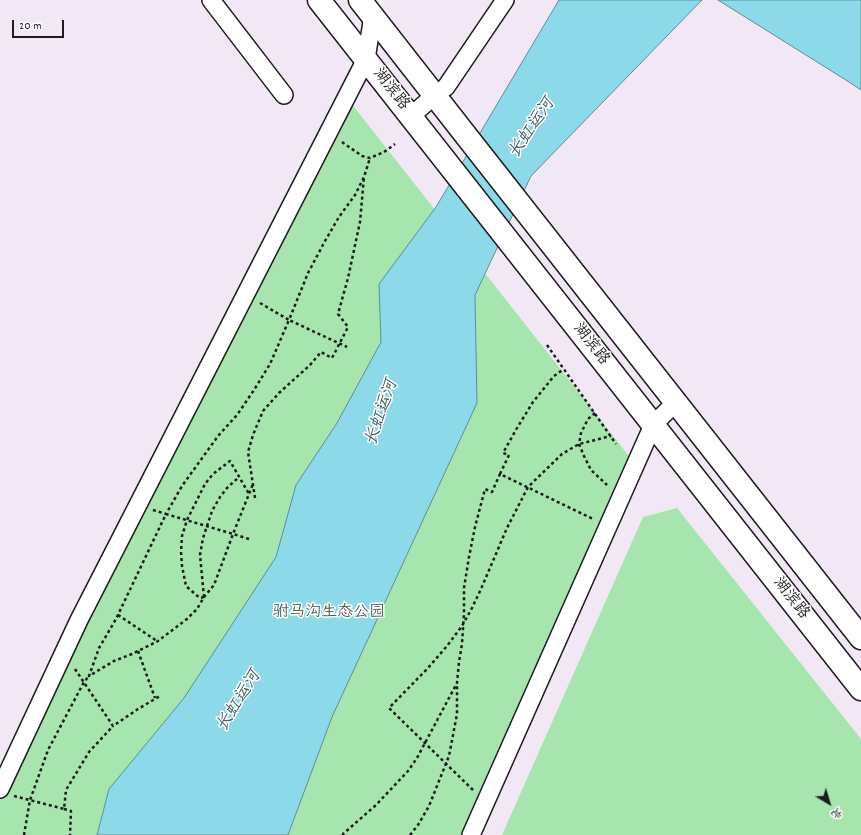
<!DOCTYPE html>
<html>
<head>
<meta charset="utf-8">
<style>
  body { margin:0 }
  #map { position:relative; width:861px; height:835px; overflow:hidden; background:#f2e8f5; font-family:Dekko,"LXGW WenKai TC",sans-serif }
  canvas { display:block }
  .north { position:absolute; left:809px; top:783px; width:40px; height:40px; -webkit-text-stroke:3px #fff; paint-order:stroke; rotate:142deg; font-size:11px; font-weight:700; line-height:16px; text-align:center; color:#1c1c1c }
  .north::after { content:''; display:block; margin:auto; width:14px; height:18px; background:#1c1c1c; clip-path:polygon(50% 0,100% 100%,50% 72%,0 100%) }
  .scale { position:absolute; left:12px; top:20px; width:52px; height:18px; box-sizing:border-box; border:2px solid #1c1c1c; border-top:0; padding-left:5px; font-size:12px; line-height:14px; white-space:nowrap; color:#1c1c1c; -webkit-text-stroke:3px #fff; paint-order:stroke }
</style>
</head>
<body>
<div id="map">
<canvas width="861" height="835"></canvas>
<div class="north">北</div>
<div class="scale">20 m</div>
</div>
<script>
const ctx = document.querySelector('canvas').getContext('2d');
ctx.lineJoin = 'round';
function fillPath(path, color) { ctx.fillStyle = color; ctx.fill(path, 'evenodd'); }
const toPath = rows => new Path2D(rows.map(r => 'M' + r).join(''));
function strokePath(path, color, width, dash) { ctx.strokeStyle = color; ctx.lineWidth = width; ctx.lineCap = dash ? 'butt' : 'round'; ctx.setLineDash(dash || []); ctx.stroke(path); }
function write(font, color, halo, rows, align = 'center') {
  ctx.font = font + ' Dekko,"LXGW WenKai TC",sans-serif'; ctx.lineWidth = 3; ctx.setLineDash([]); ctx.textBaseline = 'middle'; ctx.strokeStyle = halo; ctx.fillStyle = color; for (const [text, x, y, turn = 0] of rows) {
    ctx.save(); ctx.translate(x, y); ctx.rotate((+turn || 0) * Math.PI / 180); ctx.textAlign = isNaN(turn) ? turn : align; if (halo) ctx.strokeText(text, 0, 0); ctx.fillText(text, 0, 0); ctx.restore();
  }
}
const green = toPath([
  [347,98,636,465,471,835,0,835,0,789],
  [677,508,861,739,861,835,502,835,643,517]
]);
const water = toPath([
  [559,0,702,0,531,176,475,295,477,403,332,717,288,835,97,835,109,789,184,698,276,557,296,485,337,423,381,342,379,284,436,207,559,0],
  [718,0,861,0,861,90,849,82,718,0]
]);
const path = toPath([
  [342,142,362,156,370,158,384,152,395,144],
  [260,303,289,320,308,273,325,241,339,217,355,195,364,177,370,158],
  [547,345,616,444],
  [595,413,588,419,581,433,579,444,584,456,591,470,607,485],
  [500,474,509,455,503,453,517,428,533,402,554,376,564,369],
  [255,498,248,452,253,435,263,411,279,393,310,365,321,352,332,358,348,327,338,314,348,278,360,222,364,177],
  [153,510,166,514,182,486,218,436,237,415,254,390,270,364,289,320,347,347],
  [249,539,233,534,166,514,116,619,99,648,89,676,114,661,132,654,158,641,187,619,197,609,204,597,214,585,233,534,253,484],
  [204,597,200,598,195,594,186,586,182,566,181,552,182,536,187,520,205,484,213,474,230,461,249,494],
  [204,597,200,555,203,538,212,511,220,497,227,488,239,477],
  [118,615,157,641],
  [138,651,155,698],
  [75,669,113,726,138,709,160,696],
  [473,790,389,708,428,668,447,646,462,626,472,608,481,589,507,528,528,487,562,454,579,444,611,436],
  [14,796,64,809,66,790,89,752,113,726],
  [64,809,71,811,70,835],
  [24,835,30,800,48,750,84,682,89,676],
  [344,835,343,834,376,805,408,771,417,758,457,683,459,662,462,644,464,613,464,588,469,557,475,527,485,489,492,492,500,474,593,519],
  [410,835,418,825,429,806,449,756,457,714,457,684]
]);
const minor = toPath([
  [211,0,284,95],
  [411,116,435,95,446,87,505,0],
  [0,789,79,620,366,59,373,16],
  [471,835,653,425,676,402]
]);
const primary = toPath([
  [319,0,861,689],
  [360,0,464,133,861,638]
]);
const streetNames = [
  ["湖滨路",390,90,52],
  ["湖滨路",590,345,52],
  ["湖滨路",790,599,52]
];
const parkNames = [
  ["驸马沟生态公园",329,614]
];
const waterNames = [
  ["长虹运河",533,129,-56],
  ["长虹运河",383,413,-71],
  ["长虹运河",240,702,-58]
];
fillPath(green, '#a6e5ae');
fillPath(water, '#8bd9e9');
strokePath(water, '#5f8d97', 1);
strokePath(minor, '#1c1c1c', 20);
strokePath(primary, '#1c1c1c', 25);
strokePath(path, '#1c1c1c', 2.5, [3, 3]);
strokePath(minor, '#fff', 17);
strokePath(primary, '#fff', 22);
write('16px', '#1c1c1c', '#fff', streetNames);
write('16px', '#4c624f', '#fff', parkNames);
write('italic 17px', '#435e64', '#fff', waterNames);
</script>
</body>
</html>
